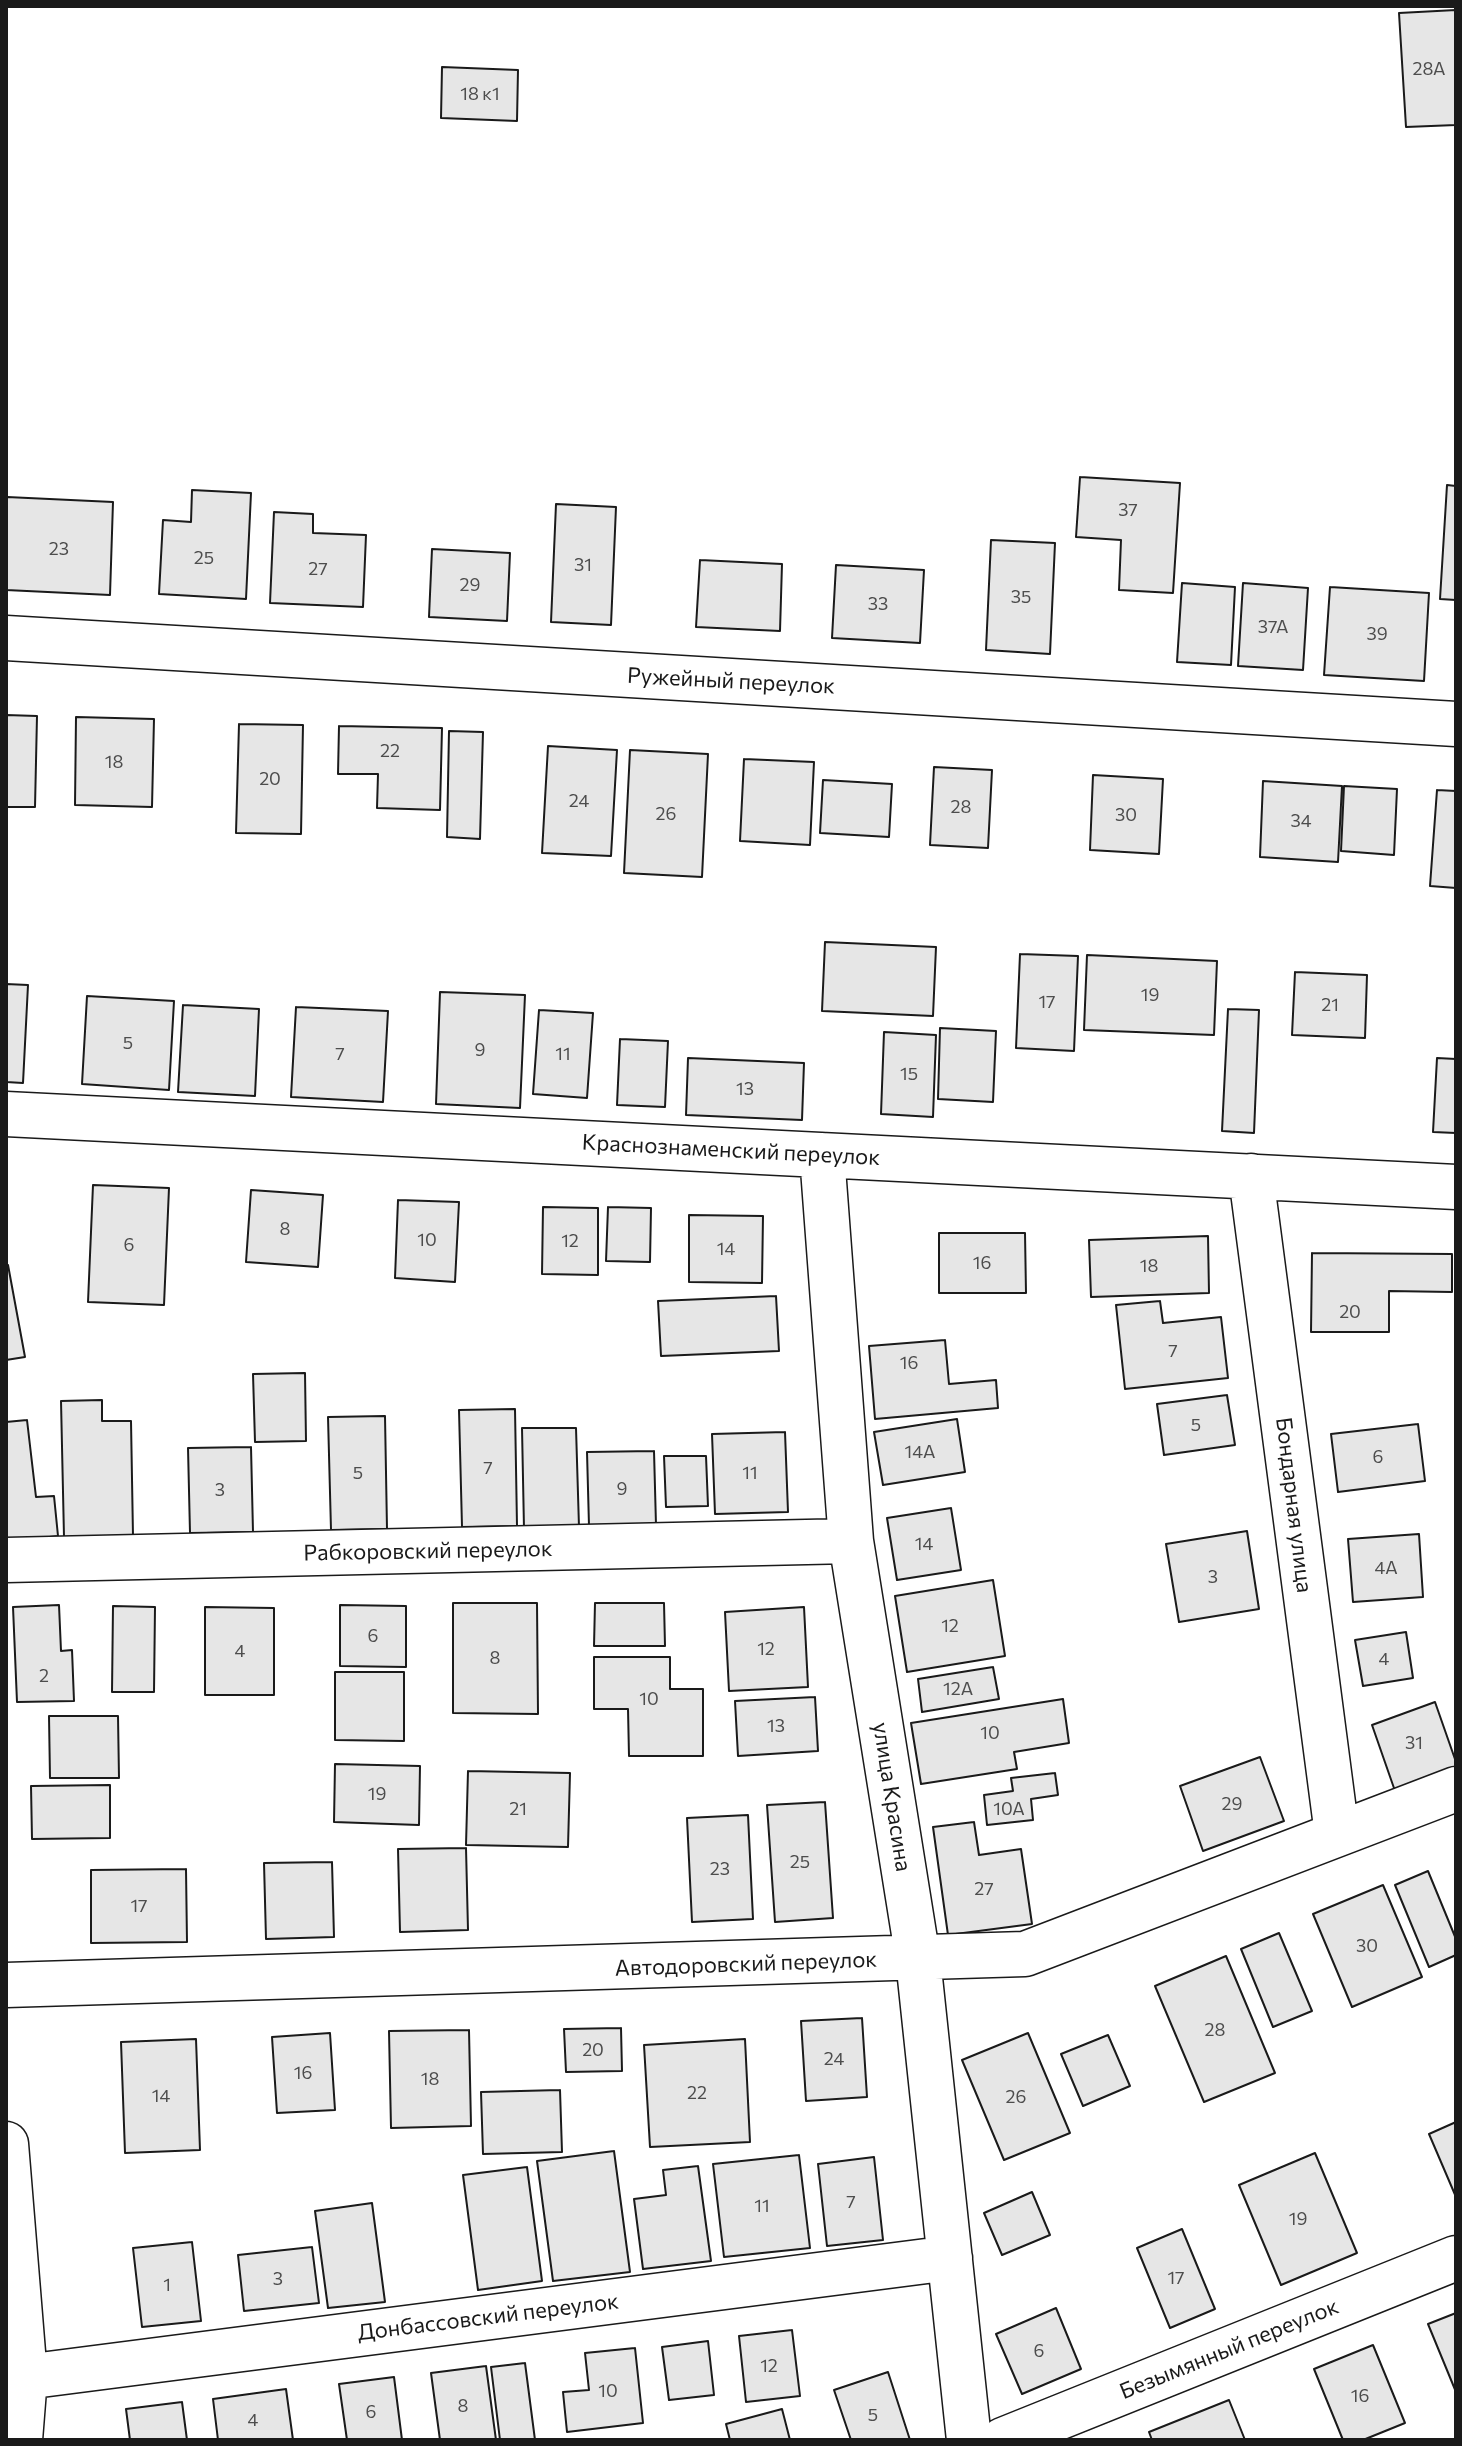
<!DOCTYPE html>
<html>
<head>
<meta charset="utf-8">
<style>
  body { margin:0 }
  #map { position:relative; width:1462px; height:2446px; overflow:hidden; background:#fff; font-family:Commissioner,sans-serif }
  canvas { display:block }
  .frame { position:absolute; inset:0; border:8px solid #1a1a1a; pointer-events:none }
</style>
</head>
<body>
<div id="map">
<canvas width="1462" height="2446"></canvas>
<div class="frame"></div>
</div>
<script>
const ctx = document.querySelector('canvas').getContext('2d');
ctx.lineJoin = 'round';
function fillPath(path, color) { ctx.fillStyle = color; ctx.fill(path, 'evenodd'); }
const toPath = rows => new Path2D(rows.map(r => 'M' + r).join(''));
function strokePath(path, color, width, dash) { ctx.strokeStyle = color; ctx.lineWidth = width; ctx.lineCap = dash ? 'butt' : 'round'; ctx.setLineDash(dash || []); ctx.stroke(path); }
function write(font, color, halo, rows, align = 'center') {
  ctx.font = font + ' Commissioner,sans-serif'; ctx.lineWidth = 6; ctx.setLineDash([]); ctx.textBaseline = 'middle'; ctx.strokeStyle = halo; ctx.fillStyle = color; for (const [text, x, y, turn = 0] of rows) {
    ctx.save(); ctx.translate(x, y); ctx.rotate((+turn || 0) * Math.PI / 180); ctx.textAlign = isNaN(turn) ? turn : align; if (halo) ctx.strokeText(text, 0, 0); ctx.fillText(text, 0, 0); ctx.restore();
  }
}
const building = toPath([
  [1456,10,1456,125,1406,127,1399,13,1456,10],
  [442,67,518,70,517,121,441,118,442,67],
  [1080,477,1180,483,1173,593,1119,590,1121,540,1076,537,1080,477],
  [1447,485,1456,486,1456,600,1440,599,1447,485],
  [192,490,251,493,246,599,159,594,163,520,191,522,192,490],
  [7,497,113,502,110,595,6,590,7,497],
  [556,504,616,507,611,625,551,622,556,504],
  [274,512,313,514,313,533,366,535,363,607,270,603,274,512],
  [991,540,1055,543,1050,654,986,650,991,540],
  [432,549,510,553,507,621,429,617,432,549],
  [700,560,782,564,780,631,696,627,700,560],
  [836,565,924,570,920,643,832,638,836,565],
  [1182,583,1235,587,1231,665,1177,662,1182,583],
  [1243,583,1308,588,1303,670,1238,666,1243,583],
  [1330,587,1429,593,1424,681,1324,675,1330,587],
  [6,715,37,716,35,807,6,807,6,715],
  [76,717,154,719,152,807,75,805,76,717],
  [239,724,303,725,301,834,236,833,239,724],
  [339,726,442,728,440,810,377,808,378,774,338,774,339,726],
  [449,731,483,732,480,839,447,837,449,731],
  [548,746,617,750,611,856,542,853,548,746],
  [630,750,708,754,702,877,624,873,630,750],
  [744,759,814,762,810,845,740,841,744,759],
  [934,767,992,770,988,848,930,845,934,767],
  [1093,775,1163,779,1159,854,1090,850,1093,775],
  [823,780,892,784,889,837,820,833,823,780],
  [1263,781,1342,786,1338,862,1260,857,1263,781],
  [1344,786,1397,789,1394,855,1341,851,1344,786],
  [1437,790,1456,791,1456,888,1430,886,1437,790],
  [825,942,936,947,933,1016,822,1011,825,942],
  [1020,954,1078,956,1074,1051,1016,1048,1020,954],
  [1087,955,1217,961,1214,1035,1084,1030,1087,955],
  [1295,972,1367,975,1365,1038,1292,1035,1295,972],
  [6,984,28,985,23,1083,6,1082,6,984],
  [440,992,525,995,520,1108,436,1104,440,992],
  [87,996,174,1001,169,1090,82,1084,87,996],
  [183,1005,259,1009,255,1096,178,1092,183,1005],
  [296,1007,388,1011,383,1102,291,1097,296,1007],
  [1228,1009,1259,1010,1254,1133,1222,1131,1228,1009],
  [539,1010,593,1013,587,1098,533,1094,539,1010],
  [940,1028,996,1031,993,1102,938,1099,940,1028],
  [884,1032,936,1035,933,1117,881,1114,884,1032],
  [620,1039,668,1041,665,1107,617,1105,620,1039],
  [688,1058,804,1063,802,1120,686,1115,688,1058],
  [1437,1058,1456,1059,1456,1133,1433,1132,1437,1058],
  [93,1185,169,1188,164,1305,88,1302,93,1185],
  [251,1190,323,1195,318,1267,246,1262,251,1190],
  [398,1200,459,1202,455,1282,395,1278,398,1200],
  [543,1207,598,1208,598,1275,542,1274,543,1207],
  [608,1207,651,1208,650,1262,606,1261,608,1207],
  [689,1215,763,1216,762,1283,689,1282,689,1215],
  [939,1233,1025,1233,1026,1293,939,1293,939,1233],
  [1208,1236,1209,1293,1091,1297,1089,1240,1208,1236],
  [1312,1253,1452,1254,1452,1292,1389,1291,1389,1332,1311,1332,1312,1253],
  [8,1265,25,1357,6,1360,6,1266,8,1265],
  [776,1296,779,1351,661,1356,658,1301,776,1296],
  [1160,1301,1163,1323,1221,1317,1228,1378,1125,1389,1116,1305,1160,1301],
  [945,1340,949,1384,996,1380,998,1408,875,1419,869,1346,945,1340],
  [305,1373,306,1441,255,1442,253,1374,305,1373],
  [1227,1395,1235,1445,1164,1455,1157,1404,1227,1395],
  [102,1400,102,1421,131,1421,133,1536,64,1537,61,1401,102,1400],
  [515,1409,517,1526,462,1527,459,1410,515,1409],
  [385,1416,387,1529,331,1530,328,1417,385,1416],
  [957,1419,965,1472,883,1485,874,1432,957,1419],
  [27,1420,36,1497,54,1496,58,1536,6,1542,6,1422,27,1420],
  [1418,1424,1425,1481,1338,1492,1331,1434,1418,1424],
  [522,1428,576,1428,579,1527,524,1529,522,1428],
  [785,1432,788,1512,715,1514,712,1434,785,1432],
  [251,1447,253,1532,190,1533,188,1448,251,1447],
  [654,1451,656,1525,589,1526,587,1452,654,1451],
  [664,1456,706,1456,708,1506,666,1507,664,1456],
  [951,1508,961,1570,897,1580,887,1518,951,1508],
  [1247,1531,1259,1609,1179,1622,1166,1544,1247,1531],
  [1419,1534,1423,1597,1353,1602,1348,1539,1419,1534],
  [993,1580,1005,1656,907,1672,895,1596,993,1580],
  [453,1603,537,1603,538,1714,453,1713,453,1603],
  [595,1603,664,1603,665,1646,594,1646,595,1603],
  [59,1605,61,1651,72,1650,74,1701,17,1702,13,1607,59,1605],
  [340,1605,406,1606,406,1667,340,1666,340,1605],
  [113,1606,155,1607,154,1692,112,1692,113,1606],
  [205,1607,274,1608,274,1695,205,1695,205,1607],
  [804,1607,808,1687,729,1691,725,1612,804,1607],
  [1406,1632,1413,1678,1363,1686,1355,1640,1406,1632],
  [594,1657,670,1657,670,1689,703,1689,703,1756,629,1756,628,1709,594,1709,594,1657],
  [993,1667,999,1699,922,1712,918,1679,993,1667],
  [335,1672,404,1672,404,1741,335,1740,335,1672],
  [815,1697,818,1751,738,1756,735,1701,815,1697],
  [1063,1699,1069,1743,1014,1752,1017,1769,921,1784,911,1723,1063,1699],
  [1435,1702,1456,1762,1456,1769,1395,1791,1372,1725,1435,1702],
  [49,1716,118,1716,119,1778,50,1778,49,1716],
  [1260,1757,1284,1821,1203,1851,1180,1786,1260,1757],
  [335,1764,420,1766,419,1825,334,1822,335,1764],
  [468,1771,570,1773,568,1847,466,1845,468,1771],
  [1055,1773,1058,1795,1031,1799,1033,1820,987,1825,984,1795,1013,1791,1011,1778,1055,1773],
  [110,1785,110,1838,32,1839,31,1786,110,1785],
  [825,1802,833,1918,775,1922,767,1805,825,1802],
  [748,1815,753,1919,692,1922,687,1818,748,1815],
  [974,1822,979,1855,1021,1849,1032,1924,948,1935,933,1827,974,1822],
  [466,1848,468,1930,400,1932,398,1849,466,1848],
  [332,1862,334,1937,266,1939,264,1863,332,1862],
  [186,1869,187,1942,91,1943,91,1870,186,1869],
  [1428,1871,1456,1939,1456,1955,1429,1967,1395,1885,1428,1871],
  [1383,1885,1422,1977,1352,2007,1313,1914,1383,1885],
  [1279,1933,1312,2011,1273,2027,1241,1949,1279,1933],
  [1226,1956,1275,2073,1204,2102,1155,1986,1226,1956],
  [862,2018,867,2097,806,2101,801,2021,862,2018],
  [621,2028,622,2071,566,2072,564,2029,621,2028],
  [469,2030,471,2126,391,2128,389,2031,469,2030],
  [330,2033,335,2110,277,2113,272,2037,330,2033],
  [1028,2033,1070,2133,1004,2160,962,2060,1028,2033],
  [1108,2035,1130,2086,1083,2106,1061,2054,1108,2035],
  [196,2039,200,2150,125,2153,121,2042,196,2039],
  [745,2039,750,2142,650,2147,644,2045,745,2039],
  [560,2090,562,2152,483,2154,481,2092,560,2090],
  [1456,2122,1456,2197,1429,2134,1456,2122],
  [614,2151,630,2272,553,2281,537,2161,614,2151],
  [1315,2153,1357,2253,1281,2285,1239,2185,1315,2153],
  [799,2155,810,2248,724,2257,713,2164,799,2155],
  [874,2157,883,2240,827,2246,818,2164,874,2157],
  [698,2166,711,2261,643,2269,634,2199,666,2195,663,2170,698,2166],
  [527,2167,542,2281,478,2290,463,2175,527,2167],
  [1032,2192,1050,2235,1002,2255,984,2213,1032,2192],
  [372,2203,385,2302,328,2308,315,2211,372,2203],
  [1182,2229,1215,2309,1170,2328,1137,2248,1182,2229],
  [192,2242,201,2321,142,2327,133,2248,192,2242],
  [312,2247,319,2303,244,2311,238,2255,312,2247],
  [1056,2308,1081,2369,1022,2394,996,2334,1056,2308],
  [1456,2313,1456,2392,1428,2324,1456,2313],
  [792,2330,800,2396,746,2402,739,2336,792,2330],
  [708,2341,714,2395,669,2400,662,2347,708,2341],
  [1373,2345,1405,2423,1363,2440,1343,2440,1314,2369,1373,2345],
  [635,2348,643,2423,567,2432,563,2392,589,2390,585,2353,635,2348],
  [525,2363,535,2440,500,2440,491,2367,525,2363],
  [486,2366,496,2440,440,2440,431,2373,486,2366],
  [888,2372,910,2440,851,2440,834,2390,888,2372],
  [394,2377,402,2440,347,2440,339,2384,394,2377],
  [286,2389,293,2440,218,2440,213,2399,286,2389],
  [1229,2400,1245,2440,1152,2440,1149,2432,1229,2400],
  [182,2402,187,2440,130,2440,126,2409,182,2402],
  [782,2409,790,2440,730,2440,726,2424,782,2409]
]);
const street = toPath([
  [6,638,1456,724],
  [6,1114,1456,1187],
  [822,1155,851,1541,918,1959,969,2440],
  [1251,1176,1337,1834],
  [6,1560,851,1541],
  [6,1985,1025,1954,1456,1789],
  [6,2144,25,2377,20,2440],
  [25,2377,950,2258],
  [1003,2440,1456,2258]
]);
const numberNames = [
  ["28А",1429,69],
  ["18 к1",480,94],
  ["37",1128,510],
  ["23",59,549],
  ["25",204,558],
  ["31",583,565],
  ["27",318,569],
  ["29",470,585],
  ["35",1021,597],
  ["33",878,604],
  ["37А",1273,627],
  ["39",1377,634],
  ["22",390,751],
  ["18",114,762],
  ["20",270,779],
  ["24",579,801],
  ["28",961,807],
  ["26",666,814],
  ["30",1126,815],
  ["34",1301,821],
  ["19",1150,995],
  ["17",1047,1002],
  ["21",1330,1005],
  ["5",128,1043],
  ["9",480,1050],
  ["7",340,1054],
  ["11",563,1054],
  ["15",909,1074],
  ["13",745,1089],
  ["8",285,1229],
  ["10",427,1240],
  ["12",570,1241],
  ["6",129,1245],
  ["14",726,1249],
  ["16",982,1263],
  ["18",1149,1266],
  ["20",1350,1312],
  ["7",1173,1351],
  ["16",909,1363],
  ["5",1196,1425],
  ["14А",920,1452],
  ["6",1378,1457],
  ["7",488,1468],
  ["5",358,1473],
  ["11",750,1473],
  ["9",622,1489],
  ["3",220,1490],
  ["14",924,1544],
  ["4А",1386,1568],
  ["3",1213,1577],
  ["12",950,1626],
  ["6",373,1636],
  ["12",766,1649],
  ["4",240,1651],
  ["8",495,1658],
  ["4",1384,1659],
  ["2",44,1676],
  ["12А",958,1689],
  ["10",649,1699],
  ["13",776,1726],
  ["10",990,1733],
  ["31",1414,1743],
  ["19",377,1794],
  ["29",1232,1804],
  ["21",518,1809],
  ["10А",1009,1809],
  ["25",800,1862],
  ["23",720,1869],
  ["27",984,1889],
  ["17",139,1906],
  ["30",1367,1946],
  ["28",1215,2030],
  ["20",593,2050],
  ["24",834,2059],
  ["16",303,2073],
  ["18",430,2079],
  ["22",697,2093],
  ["14",161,2096],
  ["26",1016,2097],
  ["7",851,2202],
  ["11",762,2206],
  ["19",1298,2219],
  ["17",1176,2278],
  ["3",278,2279],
  ["1",167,2285],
  ["6",1039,2351],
  ["12",769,2366],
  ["10",608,2391],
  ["16",1360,2396],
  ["8",463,2406],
  ["6",371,2412],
  ["5",873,2415],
  ["4",253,2420]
];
const streetNames = [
  ["Ружейный переулок",731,681,3],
  ["Краснознаменский переулок",731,1150,3],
  ["Бондарная улица",1294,1505,83],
  ["Рабкоровский переулок",428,1551,-1],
  ["улица Красина",892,1797,81],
  ["Автодоровский переулок",746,1964,-2],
  ["Донбассовский переулок",488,2317,-7],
  ["Безымянный переулок",1229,2349,-22]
];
fillPath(building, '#e6e6e6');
strokePath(building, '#1a1a1a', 2);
strokePath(street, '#1a1a1a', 47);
strokePath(street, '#fff', 44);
write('18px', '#4d4d4d', null, numberNames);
write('22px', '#1a1a1a', '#fff', streetNames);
</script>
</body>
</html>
